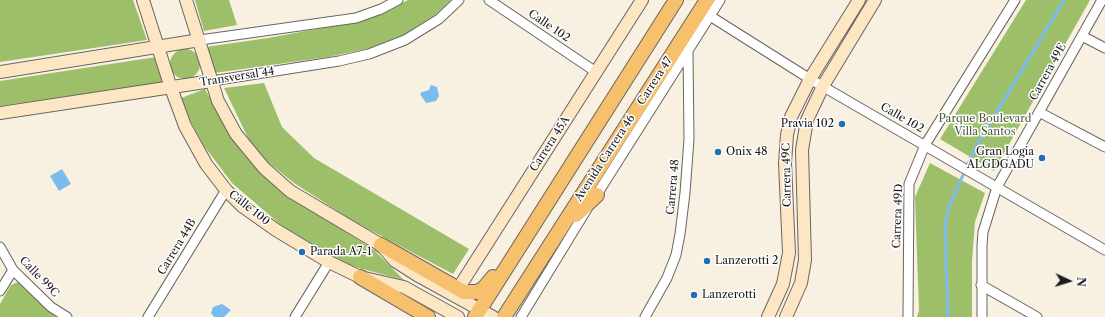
<!DOCTYPE html>
<html>
<head>
<meta charset="utf-8">
<style>
  body { margin:0 }
  #map { position:relative; width:1105px; height:317px; overflow:hidden; background:#f8f0e1; font-family:"Libre Caslon Text",serif }
  canvas { display:block }
  .north { position:absolute; left:1049px; top:261px; width:40px; height:40px; -webkit-text-stroke:3px #fff; paint-order:stroke; rotate:94deg; font-size:11px; font-weight:700; line-height:16px; text-align:center; color:#1c1c1c }
  .north::after { content:''; display:block; margin:auto; width:14px; height:18px; background:#1c1c1c; clip-path:polygon(50% 0,100% 100%,50% 72%,0 100%) }
</style>
</head>
<body>
<div id="map">
<canvas width="1105" height="317"></canvas>
<div class="north">N</div>
</div>
<script>
const ctx = document.querySelector('canvas').getContext('2d');
ctx.lineJoin = 'round';
function fillPath(path, color) { ctx.fillStyle = color; ctx.fill(path, 'evenodd'); }
const toPath = rows => new Path2D(rows.map(r => 'M' + r).join(''));
function strokePath(path, color, width, dash) { ctx.strokeStyle = color; ctx.lineWidth = width; ctx.lineCap = dash ? 'butt' : 'round'; ctx.setLineDash(dash || []); ctx.stroke(path); }
function write(font, color, halo, rows, align = 'center') {
  ctx.font = font + ' "Libre Caslon Text",serif'; ctx.lineWidth = 3; ctx.setLineDash([]); ctx.textBaseline = 'middle'; ctx.strokeStyle = halo; ctx.fillStyle = color; for (const [text, x, y, turn = 0] of rows) {
    ctx.save(); ctx.translate(x, y); ctx.rotate((+turn || 0) * Math.PI / 180); ctx.textAlign = isNaN(turn) ? turn : align; if (halo) ctx.strokeText(text, 0, 0); ctx.fillText(text, 0, 0); ctx.restore();
  }
}
const green = toPath([
  [0,0,133,0,147,40,0,62],
  [195,0,229,0,237,25,204,31],
  [408,0,451,0,436,14,403,35,367,49,328,57,214,73,206,47,268,38,360,21,383,13],
  [1026,0,1090,0,994,171,940,139],
  '170 64a15 15 0 1 1 30 0a15 15 0 1 1-30 0Z',
  [156,57,164,82,0,106,0,81],
  [264,83,282,127,314,158,469,249,453,274,353,221,294,183,269,163,250,142,224,88],
  [205,89,232,137,260,171,279,190,373,249,404,280,351,266,329,254,282,226,232,183,204,146,190,120,181,98],
  [930,163,985,193,975,222,972,261,972,317,917,317,919,311,915,197],
  [18,282,48,311,58,317,0,317,0,304,11,285]
]);
const water = toPath([
  [431,85,437,87,439,96,436,101,426,103,420,94,422,92,429,90],
  [62,169,71,184,59,191,50,176],
  [222,304,231,310,224,317,214,317,211,313,213,307]
]);
const stream = toPath([
  [948,317,945,225,949,207,974,150,1064,0]
]);
const street = toPath([
  [489,0,596,72],
  [710,16,810,79,1105,250],
  [1082,36,1105,48],
  [200,40,356,18,381,9,398,0],
  [212,81,339,61,369,54,405,40,439,19,459,0],
  [1039,112,1105,147],
  [594,199,720,0],
  [0,247,13,270,51,307,67,317],
  [981,285,1037,317],
  [0,291,13,270],
  [148,317,226,190],
  [295,317,329,262],
  [521,317,587,209],
  [645,317,667,278,676,255,680,234,685,193,689,139,688,52],
  [908,317,909,184,925,145,1015,0],
  [982,317,982,246,983,232,997,187,1102,0]
]);
const secondary = toPath([
  [143,0,171,88,185,126,206,164,226,190,242,206,276,230,329,262,360,277,404,287,458,317],
  [186,0,218,101,236,134,264,168,290,191,381,245,395,261,417,275,493,317],
  [0,72,200,40],
  [0,113,212,81],
  [458,289,642,0],
  [768,317,783,284,789,253,785,163,787,135,791,117,810,79,859,0],
  [786,317,801,283,805,260,802,150,807,120,823,86,875,0]
]);
const primary = toPath([
  [576,215,597,195],
  [381,245,464,292,477,292,483,289,493,277],
  [360,277,428,317],
  [475,317,676,0],
  [504,317,707,0]
]);
const markers = [
  [842,124,4,"#1f6fb2"],
  [718,152,4,"#1f6fb2"],
  [1042,158,4,"#1f6fb2"],
  [302,252,4,"#1f6fb2"],
  [707,261,4,"#1f6fb2"],
  [694,295,4,"#1f6fb2"]
];
const streetNames = [
  ["Calle 102",549,26,34],
  ["Carrera 49E",1048,72,-61],
  ["Transversal 44",237,77,-9],
  ["Carrera 47",655,81,-57],
  ["Calle 102",902,118,30],
  ["Carrera 45A",550,144,-57],
  ["Avenida Carrera 46",605,158,-57],
  ["Carrera 49C",787,175,-91],
  ["Carrera 48",673,187,-85],
  ["Calle 100",249,208,38],
  ["Carrera 49D",898,216,-88],
  ["Carrera 44B",177,247,-59],
  ["Calle 99C",39,277,46]
];
const parkNames = [
  ["Parque Boulevard",985,119],
  ["Villa Santos",985,132]
];
const poiNames = [
  ["Pravia 102",834,124,"right"],
  ["Onix 48",726,152],
  ["Gran Logia",1034,152,"right"],
  ["ALGDGADU",1034,165,"right"],
  ["Parada A7-1",310,252],
  ["Lanzerotti 2",715,261],
  ["Lanzerotti",702,295]
];
fillPath(green, '#9dbf69');
fillPath(water, '#7abcef');
strokePath(stream, '#7abcef', 3);
strokePath(street, '#696661', 11);
strokePath(secondary, '#696661', 14);
strokePath(primary, '#696661', 16);
strokePath(street, '#fff', 9);
strokePath(secondary, '#fce6c4', 12);
strokePath(primary, '#f7c06c', 14);
for (const [x, y, r, color] of markers) { const dot = new Path2D(); dot.arc(x, y, r, 0, 2 * Math.PI); ctx.fillStyle = color; ctx.fill(dot); strokePath(dot, '#fff', 1.5); }
write('11px', '#1c1c1c', '#fff', streetNames);
write('11px', '#505d3b', '#fff', parkNames);
write('11px', '#1c1c1c', '#fff', poiNames, 'left');
</script>
</body>
</html>
